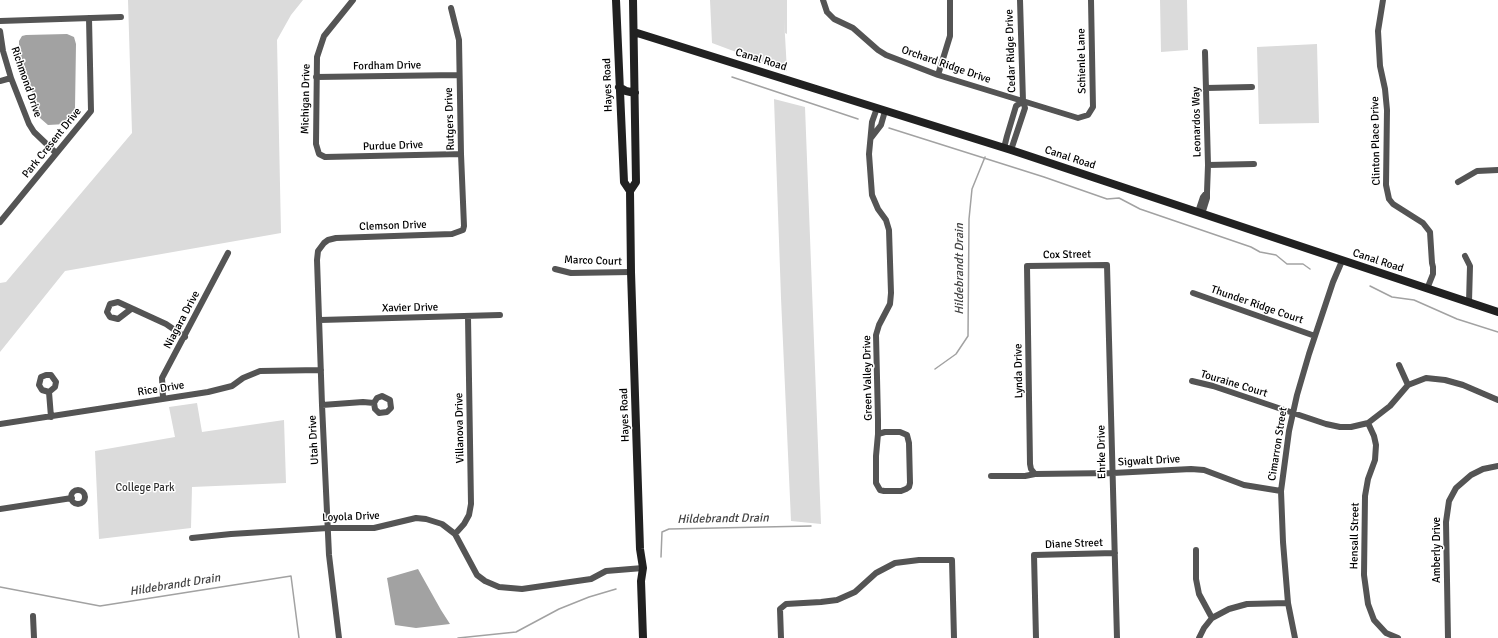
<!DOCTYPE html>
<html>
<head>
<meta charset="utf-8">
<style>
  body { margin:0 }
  canvas { display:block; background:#fff }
</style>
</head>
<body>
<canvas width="1498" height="638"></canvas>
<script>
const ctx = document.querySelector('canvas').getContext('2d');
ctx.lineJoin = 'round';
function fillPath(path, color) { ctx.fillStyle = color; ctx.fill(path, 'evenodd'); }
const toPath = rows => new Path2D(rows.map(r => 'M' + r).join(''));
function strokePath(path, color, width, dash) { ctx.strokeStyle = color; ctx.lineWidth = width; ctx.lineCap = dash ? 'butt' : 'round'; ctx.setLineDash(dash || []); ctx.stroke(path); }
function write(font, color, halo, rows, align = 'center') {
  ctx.font = font + ' Signika,sans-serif'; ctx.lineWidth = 3; ctx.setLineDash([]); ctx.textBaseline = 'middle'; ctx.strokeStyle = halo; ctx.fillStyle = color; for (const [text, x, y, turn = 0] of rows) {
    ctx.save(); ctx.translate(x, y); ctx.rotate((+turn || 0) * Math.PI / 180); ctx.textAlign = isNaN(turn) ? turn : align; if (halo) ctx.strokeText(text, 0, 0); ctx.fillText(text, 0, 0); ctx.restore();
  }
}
const green = toPath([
  [128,0,303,0,291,15,277,40,281,233,65,271,0,352,0,283,6,282,132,133],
  [710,0,787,0,787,34,785,33,784,18,787,71,712,43],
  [1160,0,1187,0,1188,50,1161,52],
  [1317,44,1319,123,1259,124,1257,47],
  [774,99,805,107,821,524,791,521,781,298],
  [197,403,202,432,284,420,286,483,192,487,191,528,99,539,95,451,175,437,169,407]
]);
const water = toPath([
  [67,34,74,37,76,44,75,108,71,116,66,124,48,125,40,118,19,51,19,41,22,36,26,35],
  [418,569,441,610,450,624,416,628,395,625,387,578]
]);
const stream = toPath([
  [732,77,858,119],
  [889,128,1044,177,1107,199,1119,198,1140,209,1251,247,1260,252,1276,255,1287,264,1303,264,1310,269],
  [1370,286,1392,297,1414,300,1457,319,1498,332],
  [935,369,956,354,968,336,969,219,972,189,985,157],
  [661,557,662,532,669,529,811,526],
  [0,587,100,606,291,576,299,638],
  [458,638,516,632,559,609,589,597,616,589]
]);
const street = toPath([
  [353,0,324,36,317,57,316,144,319,154,325,157,461,154],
  [823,0,827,12,834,19,853,28,878,50,886,55,938,75,1078,118,1088,115,1093,107,1091,0],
  [1020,0,1023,101],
  [1383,0,1378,31,1380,66,1385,89,1387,110,1386,185,1389,199,1393,204,1423,223,1430,232,1432,263,1433,267,1433,274,1427,289],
  [0,21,121,17],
  [0,31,3,51,11,78,29,124,34,132,56,153],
  [1205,52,1208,165,1207,192],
  [938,75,950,36,950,0],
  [316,77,459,75],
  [0,81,11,78],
  [1206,88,1252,87],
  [877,108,872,122,869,154,872,195,878,209,886,220,889,230,891,293,890,304,879,325,876,335,878,420,878,434,876,456,876,483,880,490,884,491,901,491,906,489,909,487,910,483,909,443,907,435,900,432,885,432,878,434],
  [871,138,881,125,885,111],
  [1004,148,1007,136,1016,106,1023,101,1025,108,1011,150],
  [1208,165,1254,164],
  [1458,182,1477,171,1498,170],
  [1198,212,1203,197,1207,192,1207,198,1202,214],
  [0,222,91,111,89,18],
  [1465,256,1470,266,1469,302],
  [555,269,571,273,631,272],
  [1193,293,1315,336],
  [131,309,118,319,110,317,107,312,110,304,118,302,166,324,185,337],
  [320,320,500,315],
  [1399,365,1408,385],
  [1192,381,1213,386,1326,424,1340,427,1351,427,1368,423,1390,406,1408,385,1426,378,1445,380,1463,385,1498,400],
  [49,392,42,390,39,385,41,377,46,375,51,375,56,382,55,387,49,392,51,417],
  [163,398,162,378,228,253],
  [322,405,363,402,374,403,377,398,382,396,390,400,391,408,387,412,379,413,375,409,374,403],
  [1368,423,1374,436,1376,445,1375,460,1368,479,1365,496,1364,575,1368,604,1374,620,1386,633,1398,638],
  [0,424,208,392,232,386,243,378,260,371,321,370],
  [1035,474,1031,469,1030,464,1027,266,1107,265,1117,638],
  [991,476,1025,476,1035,474,1113,473,1191,469,1204,470,1244,485,1281,491],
  '71 497a7 7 0 1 1 14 0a7 7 0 1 1-14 0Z',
  [0,509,72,498],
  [455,534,464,524,469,515,471,504,468,317],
  [192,538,231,534,328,528,374,528,416,518,426,519,442,524,455,534,477,575,485,581,499,587,522,589,591,579,606,571,643,568],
  [1196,550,1196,579,1199,594,1212,618],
  [33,616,34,638],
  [339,638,329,555,322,405,317,260,318,251,324,243,328,240,336,238,452,234,463,230,464,226,461,154,459,40,451,8],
  [781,638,780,609,786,604,821,602,837,600,855,592,876,573,895,563,919,560,952,560,954,638],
  [1036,638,1034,555,1115,553],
  [1199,638,1204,628,1212,618,1229,609,1247,604,1288,603],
  [1295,638,1288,603,1283,542,1281,491,1289,431,1297,395,1309,354,1333,282,1342,261],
  [1448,638,1446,522,1449,501,1456,488,1471,475,1483,469,1498,466]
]);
const secondary = toPath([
  [616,0,624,182,630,191,631,272,640,549,643,568,641,581,643,638],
  [634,32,1011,150,1498,312],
  [619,87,626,91,635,93],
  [630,191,636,182,633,0]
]);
const streetNames = [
  ["Cedar Ridge Drive",1011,51,-92],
  ["Canal Road",761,60,17],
  ["Schienle Lane",1082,61,-91],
  ["Orchard Ridge Drive",946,65,19],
  ["Fordham Drive",387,66,-1],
  ["Richmond Drive",26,82,71],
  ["Hayes Road",608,85,-92],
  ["Michigan Drive",306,99,-89],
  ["Rutgers Drive",450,119,-92],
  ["Leonardos Way",1197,122,-91],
  ["Clinton Place Drive",1376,141,-91],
  ["Park Cresent Drive",52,143,-51],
  ["Purdue Drive",393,146,-2],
  ["Canal Road",1070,158,18],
  ["Clemson Drive",393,226,-2],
  ["Cox Street",1067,255,-1],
  ["Marco Court",593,261,2],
  ["Canal Road",1378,261,18],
  ["Thunder Ridge Court",1257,305,19],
  ["Xavier Drive",410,308,-1],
  ["Niagara Drive",182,320,-62],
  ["Lynda Drive",1019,371,-91],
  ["Green Valley Drive",868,378,-91],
  ["Touraine Court",1234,384,17],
  ["Rice Drive",161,389,-9],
  ["Hayes Road",625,415,-92],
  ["Villanova Drive",460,428,-91],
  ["Utah Drive",314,440,-93],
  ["Cimarron Street",1278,444,-81],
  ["Ehrke Drive",1102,452,-91],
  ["Sigwalt Drive",1149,461,-3],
  ["Loyola Drive",351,517,-2],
  ["Hensall Street",1355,536,-89],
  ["Diane Street",1074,544,-2],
  ["Amberly Drive",1437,550,-90]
];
const parkNames = [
  ["College Park",145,488]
];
const waterNames = [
  ["Hildebrandt Drain",960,269,-90],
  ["Hildebrandt Drain",723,519,-1],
  ["Hildebrandt Drain",175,585,-9]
];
fillPath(green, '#dbdbdb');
fillPath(water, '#a2a2a2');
strokePath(stream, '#a2a2a2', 1.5);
strokePath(street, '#545454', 6);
strokePath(secondary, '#212121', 8);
write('11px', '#000', '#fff', streetNames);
write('11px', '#323232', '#fff', parkNames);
write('italic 12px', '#434343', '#fff', waterNames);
</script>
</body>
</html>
